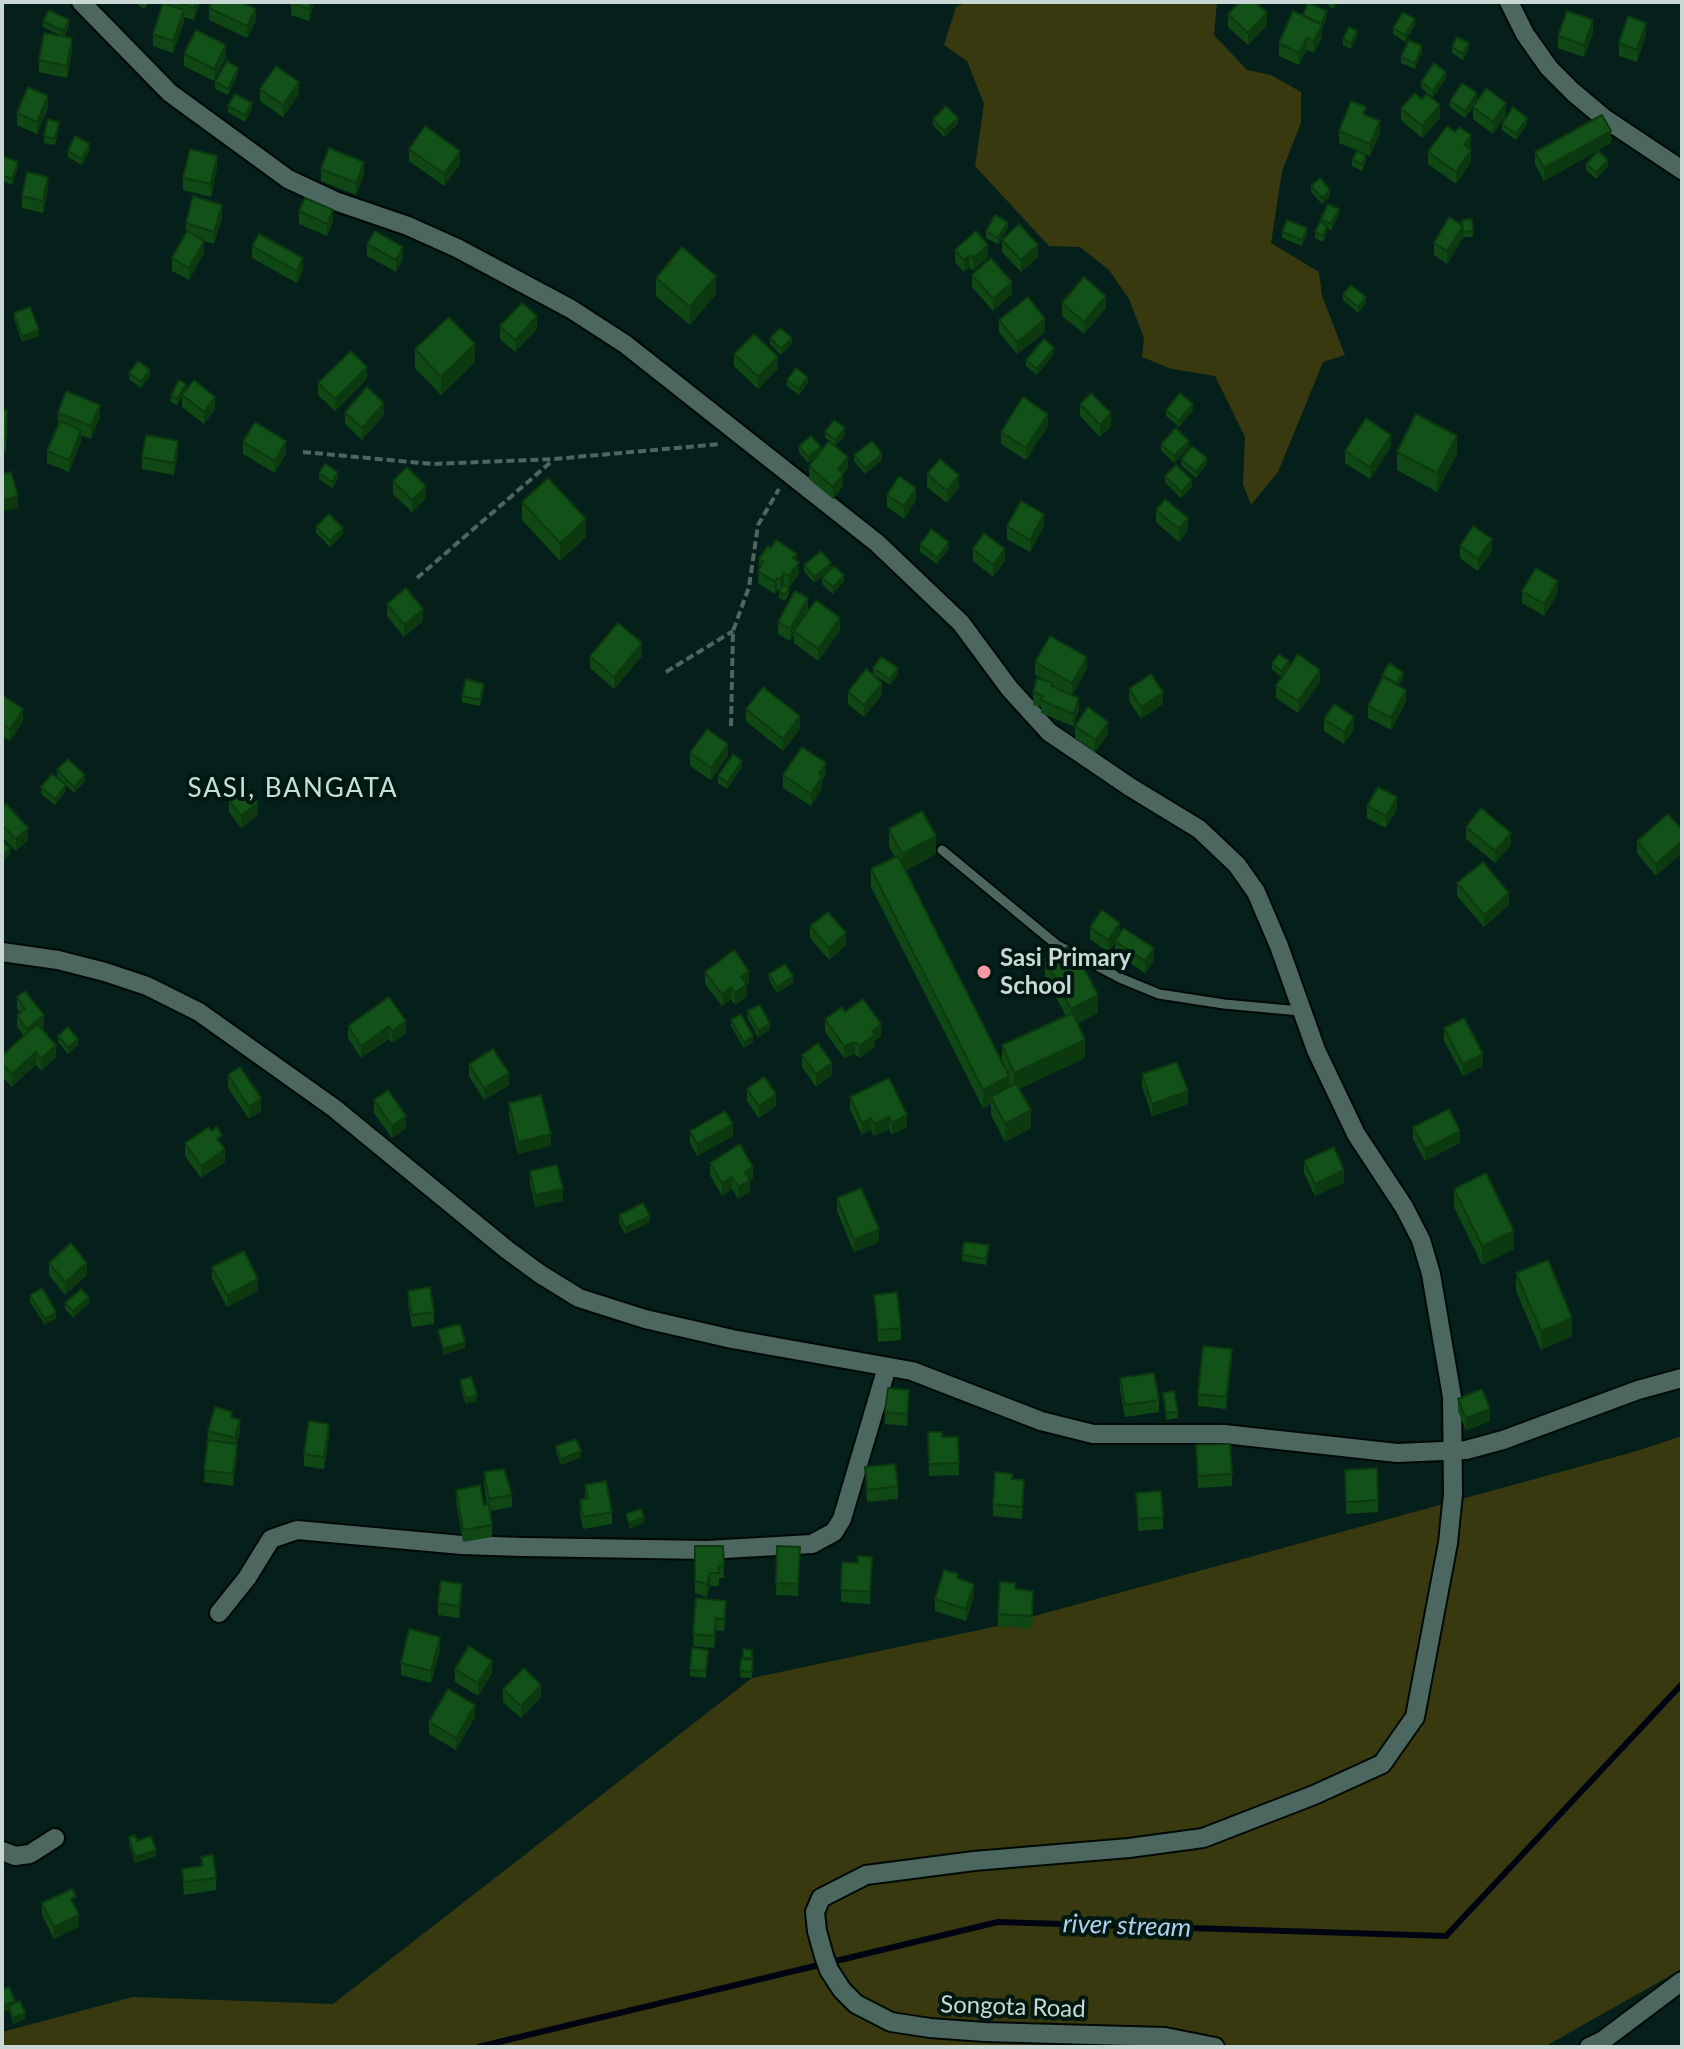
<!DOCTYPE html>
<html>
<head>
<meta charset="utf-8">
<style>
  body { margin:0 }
  #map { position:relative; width:1684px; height:2049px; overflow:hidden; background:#05201b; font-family:Lato,sans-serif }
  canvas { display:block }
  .frame { position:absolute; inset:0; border:4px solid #c9d8d4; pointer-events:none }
</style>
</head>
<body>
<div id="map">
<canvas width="1684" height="2049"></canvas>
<div class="frame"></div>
</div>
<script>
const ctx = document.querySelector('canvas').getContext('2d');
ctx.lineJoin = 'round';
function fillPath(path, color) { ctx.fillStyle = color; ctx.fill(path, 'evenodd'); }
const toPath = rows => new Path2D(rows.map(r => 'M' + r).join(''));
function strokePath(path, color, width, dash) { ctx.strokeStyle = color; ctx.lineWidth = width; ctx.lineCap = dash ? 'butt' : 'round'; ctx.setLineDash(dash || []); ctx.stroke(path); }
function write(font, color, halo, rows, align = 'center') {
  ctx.font = font + ' Lato,sans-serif'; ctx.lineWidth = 8; ctx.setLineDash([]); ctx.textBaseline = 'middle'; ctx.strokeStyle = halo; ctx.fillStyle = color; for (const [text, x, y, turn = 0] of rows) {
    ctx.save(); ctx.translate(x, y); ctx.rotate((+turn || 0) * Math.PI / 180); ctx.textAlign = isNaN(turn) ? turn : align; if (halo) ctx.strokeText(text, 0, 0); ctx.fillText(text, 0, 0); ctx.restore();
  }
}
const green = toPath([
  [968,2,1217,2,1214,35,1247,70,1271,75,1301,92,1301,123,1282,171,1271,243,1319,272,1322,296,1345,355,1323,362,1278,472,1251,505,1243,484,1245,437,1215,376,1172,369,1142,357,1144,338,1129,299,1109,270,1080,247,1049,246,975,166,984,104,967,61,944,45,956,7],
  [1682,1436,1682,1969,1544,2047,2,2047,2,2032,133,1997,333,2004,752,1678,998,1626,1637,1451]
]);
const stream = toPath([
  [478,2047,998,1922,1446,1936,1682,1684]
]);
const path = toPath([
  [303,452,432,464,554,459,721,444],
  [417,578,552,461],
  [666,672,733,631],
  [731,726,733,631,749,587,758,525,779,489]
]);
const lane = toPath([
  [942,850,1057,945,1120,978,1159,994,1224,1004,1300,1011]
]);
const street = toPath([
  [81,2,170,93,288,179,335,201,408,226,457,248,571,309,625,344,877,543,961,623,1009,688,1049,732,1130,787,1199,829,1237,865,1256,892,1279,946,1316,1050,1356,1134,1404,1207,1421,1240,1431,1274,1452,1397,1453,1494,1448,1543,1415,1717,1382,1764,1314,1795,1203,1838,1129,1848,974,1861,866,1875,821,1898,815,1912,817,1931,824,1956,829,1970,842,1990,856,2004,891,2022,930,2028,985,2032,1165,2037,1215,2047],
  [1509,2,1525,34,1549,68,1573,92,1604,118,1682,170],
  [2,952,58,960,105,972,147,986,199,1012,334,1108,506,1249,540,1274,579,1298,645,1319,732,1339,912,1371,1041,1421,1093,1434,1224,1434,1397,1453,1466,1450,1503,1440,1638,1390,1682,1378],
  [219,1613,247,1578,271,1539,297,1530,462,1545,523,1547,707,1550,812,1544,834,1532,842,1519,887,1367],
  [2,1851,15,1856,30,1854,55,1838],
  [1589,2047,1602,2041,1682,1981]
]);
const wall = toPath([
  [134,2,149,2,144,9],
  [166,2,200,2,194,20,184,17,184,22,173,53,153,46,153,34],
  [291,2,314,2,309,21,291,15],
  [1325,2,1339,2,1333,9],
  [209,8,256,21,247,38,209,20],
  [1228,14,1267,25,1248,45,1228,27],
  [1303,16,1327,17,1322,29,1322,37,1314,53,1307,50,1299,65,1279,56,1279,43],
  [43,21,69,26,64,37,72,51,67,78,39,72,39,60,62,36,43,27],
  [1415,25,1405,42,1393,34,1393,28],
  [1593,33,1584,57,1558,48,1558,36],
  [1646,35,1637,62,1619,56,1619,43],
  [1357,37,1351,49,1343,45,1343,39],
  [1452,47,1469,49,1463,60,1452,53],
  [1422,52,1415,69,1401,63,1401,57],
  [184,54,226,57,214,81,184,66],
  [238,74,228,95,215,89,215,82],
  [1446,78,1433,97,1421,88,1421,82],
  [1462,83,1477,93,1477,99,1473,106,1486,88,1506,103,1506,115,1493,134,1473,119,1473,107,1465,118,1450,107,1450,101],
  [260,89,299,94,283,117,260,101],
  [228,106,252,109,245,122,228,112],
  [48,108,37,134,17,125,17,113],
  [1401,108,1440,118,1422,138,1401,120],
  [1366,115,1380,133,1370,156,1339,143,1339,131],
  [933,119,958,124,944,137,933,125],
  [1502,124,1527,124,1516,140,1502,130],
  [59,128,55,145,44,143,44,136],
  [1611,143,1544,181,1535,164,1535,152],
  [1471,147,1470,149,1471,162,1456,184,1428,164,1428,152],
  [409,149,460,164,444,186,409,161],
  [90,150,82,165,68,157,68,151],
  [2,156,18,168,12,185,2,181],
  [1352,160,1366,161,1362,171,1352,166],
  [1586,164,1608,166,1596,179,1586,170],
  [217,168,211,197,183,190,183,178],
  [321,169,364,174,356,195,321,181],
  [1311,186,1330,196,1322,204,1311,192],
  [48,189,43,213,22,208,22,196],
  [299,211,333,222,327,236,299,224],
  [1339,215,1331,230,1327,228,1327,232,1323,242,1315,238,1315,232,1321,223,1321,219],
  [222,217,214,244,204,241,204,253,189,280,172,271,172,258,186,234,186,223],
  [1472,219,1473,237,1463,237,1447,264,1434,255,1434,243],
  [1008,228,998,244,986,238,986,231],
  [1282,232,1307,234,1302,246,1282,238],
  [1002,240,1038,257,1021,272,1002,252],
  [367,244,403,259,396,272,367,256],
  [252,246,303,271,297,283,252,258],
  [955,250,988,257,973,271,970,267,964,272,955,262],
  [972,275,1012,294,993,311,972,287],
  [656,278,716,294,690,325,656,296],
  [1343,294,1366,303,1358,313,1343,300],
  [1062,303,1106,308,1084,334,1062,316],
  [14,313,39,336,22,342,14,319],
  [999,320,1045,332,1017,354,999,332],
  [500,326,537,329,515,352,500,339],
  [770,338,792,344,781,355,770,344],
  [415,349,475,362,441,395,415,368],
  [734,354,778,369,758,389,734,366],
  [1054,354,1037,375,1026,366,1026,360],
  [129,373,150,376,141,388,129,379],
  [367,379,335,411,318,395,318,383],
  [787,380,808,383,799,395,787,386],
  [186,390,215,409,204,424,182,407,182,396,177,405,171,402,171,396],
  [1080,404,1111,426,1100,437,1080,416],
  [2,410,7,410,6,451,2,451],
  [1166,410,1193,410,1179,427,1166,416],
  [345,412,384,415,362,440,345,424],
  [58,413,100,417,91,439,81,435,81,442,69,472,47,463,47,451,58,425],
  [1048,426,1026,460,1001,444,1001,432],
  [825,432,845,435,835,446,825,438],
  [243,442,286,453,275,473,243,454],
  [1161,444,1189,447,1174,463,1161,450],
  [799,446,821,451,848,469,843,474,843,486,833,499,809,479,809,466,817,456,808,463,799,452],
  [1391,447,1370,479,1345,463,1345,451],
  [1397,452,1457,454,1437,492,1397,470],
  [178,453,174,475,142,469,142,457],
  [854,455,882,460,865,474,854,461],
  [1181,459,1207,464,1196,478,1181,465],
  [319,473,338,479,332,488,319,479],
  [927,474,959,487,947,503,927,487],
  [1165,476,1192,487,1181,498,1165,482],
  [393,481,426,498,412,512,393,494],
  [887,495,916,500,904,519,887,507],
  [522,502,586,537,560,561,522,520],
  [1156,510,1188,530,1179,542,1156,522],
  [1007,526,1044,526,1030,552,1007,539],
  [316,527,343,534,330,547,316,533],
  [920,545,949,548,937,564,920,552],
  [1460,546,1492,551,1478,571,1460,558],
  [973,549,1005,561,993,577,973,561],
  [759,559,797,561,799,574,789,588,789,594,785,601,779,598,779,591,777,590,775,594,758,583],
  [804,565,831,569,814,583,804,571],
  [822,578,844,581,833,594,822,584],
  [1522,591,1558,593,1544,616,1522,603],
  [387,604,423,621,404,637,387,616],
  [808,611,840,631,818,661,794,643,794,635,790,641,778,634,778,622],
  [590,656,642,656,614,689,590,668],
  [1035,662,1087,669,1072,695,1079,710,1073,726,1041,713,1041,707,1033,705,1033,692,1049,682,1035,675],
  [1272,663,1289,668,1281,677,1272,669],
  [873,668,898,674,890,685,873,674],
  [1382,675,1403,678,1398,685,1406,702,1391,730,1368,718,1368,706,1382,679],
  [1320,682,1298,713,1276,698,1276,686],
  [1129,689,1163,704,1141,719,1129,701],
  [484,690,480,706,462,702,462,696],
  [848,692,882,695,864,717,848,704],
  [2,695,23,721,10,741,2,736],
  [746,709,800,729,783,751,746,721],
  [1324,719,1354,729,1344,744,1324,731],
  [1075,726,1108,734,1095,752,1075,738],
  [690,753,728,756,711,780,690,766],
  [742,767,727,789,718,783,718,776],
  [57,770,85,781,74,793,66,785,66,791,55,805,41,794,41,787,63,782,57,776],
  [783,775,826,775,822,780,822,788,811,806,783,788],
  [229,800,258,815,241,828,229,812],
  [1367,806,1397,809,1386,828,1367,818],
  [2,808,28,840,16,851,2,837],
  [1668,814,1656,876,1637,853,1637,841],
  [1466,827,1511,845,1495,863,1466,839],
  [889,829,936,854,905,871,1002,1061,1002,1045,1066,1016,1045,977,1045,959,1098,1013,1077,1024,1085,1058,1019,1089,1031,1128,1005,1142,991,1115,991,1104,983,1108,871,887,871,869,895,857,889,847],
  [1457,883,1509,905,1484,927,1457,896],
  [810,926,846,945,829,960,810,938],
  [1090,927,1120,932,1154,960,1145,973,1115,953,1115,943,1108,952,1090,939],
  [705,972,749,983,747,985,747,996,735,1005,731,999,722,1006,705,984],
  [769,974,793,983,777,993,769,980],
  [17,997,44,1028,42,1030,56,1057,41,1071,36,1064,12,1087,2,1076,2,1056,24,1036,17,1027,17,1015,20,1013,17,1009],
  [389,997,406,1034,392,1043,389,1039,361,1058,348,1038,348,1026],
  [747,1011,770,1030,758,1037,747,1017],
  [845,1012,881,1036,875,1041,875,1047,859,1058,855,1054,844,1058,825,1032,825,1019],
  [731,1020,753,1042,744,1048,731,1026],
  [1444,1028,1483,1066,1463,1076,1444,1041],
  [58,1036,78,1045,68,1054,58,1042],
  [802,1055,832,1075,816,1087,802,1067],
  [469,1064,509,1085,484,1100,469,1076],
  [1142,1074,1188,1104,1152,1116,1142,1086],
  [228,1075,261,1111,249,1119,228,1088],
  [747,1089,776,1106,759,1118,747,1101],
  [850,1097,907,1127,892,1135,889,1129,874,1136,871,1130,862,1135,850,1109],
  [374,1100,406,1128,392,1138,374,1113],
  [509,1103,551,1146,518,1154,509,1115],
  [1413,1127,1460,1143,1425,1161,1413,1139],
  [211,1131,222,1146,225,1162,201,1178,185,1156,185,1143],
  [690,1131,733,1136,697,1156,690,1143],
  [1304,1161,1344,1183,1315,1196,1304,1173],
  [710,1163,753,1179,750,1181,750,1192,738,1199,732,1189,722,1196,710,1175],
  [530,1171,563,1201,535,1207,530,1183],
  [1454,1189,1514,1249,1482,1265,1454,1207],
  [837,1198,879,1242,854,1252,837,1211],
  [619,1215,650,1222,625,1234,619,1222],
  [989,1251,986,1265,962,1261,962,1255],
  [49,1263,87,1275,65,1295,49,1275],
  [212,1267,258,1291,227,1307,212,1279],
  [1516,1273,1572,1336,1541,1350,1516,1291],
  [408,1291,434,1312,434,1324,412,1327,408,1303],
  [30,1295,56,1318,45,1325,30,1302],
  [874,1295,901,1328,901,1340,878,1342],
  [65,1303,89,1303,73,1318,65,1309],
  [1232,1361,1226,1409,1198,1406,1198,1394],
  [1120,1378,1159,1400,1159,1412,1125,1417,1120,1390],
  [460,1380,477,1401,466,1404,460,1386],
  [1163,1393,1178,1412,1178,1418,1166,1420],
  [1458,1399,1490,1421,1466,1431,1458,1411],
  [909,1403,907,1426,885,1424,885,1412],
  [232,1418,240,1432,237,1444,237,1456,233,1486,204,1482,208,1431],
  [928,1432,942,1437,958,1437,959,1475,929,1476],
  [329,1437,324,1469,304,1466,304,1454],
  [1196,1445,1232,1474,1232,1486,1198,1488],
  [556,1446,581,1457,561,1465,556,1452],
  [865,1467,898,1486,898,1499,867,1502],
  [1345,1470,1378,1500,1378,1512,1346,1514],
  [484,1472,512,1495,512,1507,490,1511,492,1525,492,1537,463,1542,456,1502,456,1490,484,1505,487,1505,484,1484],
  [1012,1479,1024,1493,1022,1519,993,1516,993,1504],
  [585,1485,612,1512,612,1524,583,1529,580,1512,580,1500,585,1499],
  [1136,1493,1163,1517,1163,1529,1138,1531],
  [695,1546,723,1546,724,1578,719,1578,719,1586,710,1586,707,1597,695,1593],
  [777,1546,800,1547,798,1596,776,1595],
  [872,1569,870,1604,841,1602,841,1590],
  [958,1579,974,1596,966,1621,935,1611,935,1599],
  [462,1597,459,1618,438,1615,438,1603],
  [696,1598,726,1613,724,1631,716,1630,714,1648,693,1646],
  [1033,1603,1032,1629,998,1626,998,1614],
  [440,1649,431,1683,401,1675,401,1663],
  [743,1649,752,1656,752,1678,740,1677],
  [708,1656,706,1678,690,1676,690,1670],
  [455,1669,492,1673,478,1696,455,1682],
  [503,1689,541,1697,521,1718,503,1702],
  [475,1717,456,1750,429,1734,429,1722],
  [129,1837,137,1841,156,1856,135,1863,129,1843],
  [201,1857,216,1878,216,1890,184,1895,182,1869,201,1866],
  [42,1903,76,1909,79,1927,54,1939,42,1915],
  [2,1990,15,2003,25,2019,13,2024,9,2010,2,2012]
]);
const shadedWall = toPath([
  [196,2,200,2,194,20,194,8],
  [311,2,314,2,309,21,309,9],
  [1334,2,1339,2,1333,9,1333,3],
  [256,9,256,21,247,38,247,26],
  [184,10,184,22,173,53,173,41],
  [1327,11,1327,17,1322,29,1322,37,1314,53,1314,41],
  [1267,13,1267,25,1248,45,1248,33],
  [1415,19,1415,25,1405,42,1405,35],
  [69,20,69,26,63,37,63,31],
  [1593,20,1593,33,1584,57,1584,45],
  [1646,23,1646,35,1637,62,1637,50],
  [1357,31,1357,37,1351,49,1351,43],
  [72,38,72,51,67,78,67,66],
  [1307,38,1307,50,1299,65,1299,53],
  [1469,43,1469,49,1463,60,1463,54],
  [226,45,226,57,214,81,214,69],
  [1422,46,1422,52,1415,69,1415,63],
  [238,68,238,74,228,95,228,89],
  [1446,72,1446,78,1433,97,1433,91],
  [299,82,299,94,283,117,283,105],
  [1477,93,1477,99,1465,118,1465,111],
  [48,96,48,108,37,134,37,122],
  [252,103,252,109,245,122,245,115],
  [1506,103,1506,115,1493,134,1493,122],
  [1440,105,1440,118,1422,138,1422,126],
  [958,118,958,124,944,137,944,131],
  [1527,118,1527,124,1516,140,1516,134],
  [1380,121,1380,133,1370,156,1370,144],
  [1611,131,1611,143,1544,181,1544,168],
  [1471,135,1471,147,1464,157,1464,145],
  [90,144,90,150,82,165,82,159],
  [1471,150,1471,162,1456,184,1456,172],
  [460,151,460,164,444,186,444,174],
  [1366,155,1366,161,1362,171,1362,164],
  [217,156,217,168,211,197,211,184],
  [1608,160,1608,166,1596,179,1596,173],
  [18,162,18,168,12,185,12,179],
  [364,162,364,174,356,195,356,183],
  [48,177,48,189,43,213,43,201],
  [1330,190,1330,196,1322,204,1322,198],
  [222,205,222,217,214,244,214,232],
  [1339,209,1339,215,1331,230,1331,224],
  [333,210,333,222,327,236,327,224],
  [1008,222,1008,228,998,244,998,238],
  [1327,226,1327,232,1323,242,1323,236],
  [1463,226,1463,238,1447,264,1447,251],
  [1307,228,1307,234,1302,246,1302,240],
  [204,241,204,253,189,280,189,268],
  [988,245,988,257,973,271,973,258],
  [1038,245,1038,257,1021,272,1021,260],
  [403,247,403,259,396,272,396,260],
  [970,255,970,267,964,272,964,260],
  [303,258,303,271,297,283,297,271],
  [716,276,716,294,690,325,690,307],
  [1012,282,1012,294,993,311,993,299],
  [1106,296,1106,308,1084,334,1084,322],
  [1366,297,1366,303,1358,313,1358,307],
  [537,316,537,329,515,352,515,340],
  [1045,319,1045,332,1017,354,1017,342],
  [39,330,39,336,22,342,22,336],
  [792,338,792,344,781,355,781,349],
  [475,344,475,362,441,395,441,377],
  [1054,348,1054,354,1037,375,1037,369],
  [778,357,778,369,758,389,758,377],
  [367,367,367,379,335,411,335,399],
  [150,370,150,376,141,388,141,382],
  [808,377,808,383,799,395,799,389],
  [186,384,186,390,177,405,177,399],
  [215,397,215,409,204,424,204,412],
  [384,403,384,415,362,440,362,428],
  [1193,404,1193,410,1179,427,1179,421],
  [100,405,100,417,91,439,91,426],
  [1111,413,1111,426,1100,437,1100,425],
  [1048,414,1048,426,1026,460,1026,448],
  [845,428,845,435,835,446,835,440],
  [81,430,81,442,69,472,69,460],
  [1391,435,1391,447,1370,479,1370,467],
  [1457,436,1457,454,1437,492,1437,473],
  [178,441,178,453,174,475,174,463],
  [286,441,286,453,275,473,275,461],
  [1189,441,1189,447,1174,463,1174,456],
  [821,447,821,453,808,463,808,457],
  [882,454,882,460,865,474,865,468],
  [848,457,848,469,843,474,843,486,833,499,833,487,838,469],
  [1207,458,1207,464,1196,478,1196,472],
  [338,472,338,479,332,488,332,482],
  [959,475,959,487,947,503,947,491],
  [1192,480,1192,487,1181,498,1181,492],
  [426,486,426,498,412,512,412,500],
  [916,488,916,500,904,519,904,506],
  [18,496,18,508,2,512,2,500],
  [1044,514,1044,526,1030,552,1030,540],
  [1188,518,1188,530,1179,542,1179,529],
  [586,519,586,537,560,561,560,543],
  [343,528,343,534,330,547,330,541],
  [1492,539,1492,551,1478,571,1478,559],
  [949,542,949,548,937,564,937,558],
  [1005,549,1005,561,993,577,993,565],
  [797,554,799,574,789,588,789,576,793,558],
  [831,563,831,569,814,583,814,577],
  [784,573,784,585,780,591,780,579],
  [844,575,844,581,833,594,833,587],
  [777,578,777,590,775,594,775,582],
  [1558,581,1558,593,1544,616,1544,604],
  [808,598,808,611,794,631,794,635,790,641,790,629],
  [423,609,423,621,404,637,404,625],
  [840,618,840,631,818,661,818,649],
  [642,643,642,656,614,689,614,677],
  [1087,657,1087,669,1072,695,1072,683],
  [1289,661,1289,668,1281,677,1281,671],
  [898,668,898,674,890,685,890,679],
  [1320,670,1320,682,1298,713,1298,701],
  [1403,672,1403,678,1396,690,1396,683],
  [882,683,882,695,864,717,864,705],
  [1406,690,1406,702,1391,730,1391,718],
  [1163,692,1163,704,1141,719,1141,707],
  [1079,698,1079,710,1073,726,1073,714],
  [23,709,23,721,10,741,10,729],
  [800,716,800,729,783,751,783,739],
  [1354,717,1354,729,1344,744,1344,732],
  [1108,722,1108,734,1095,752,1095,740],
  [728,744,728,756,711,780,711,768],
  [742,761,742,767,727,789,727,783],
  [826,763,826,775,822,780,822,788,811,806,811,794,819,773],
  [85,775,85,781,74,793,74,787],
  [66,785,66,791,55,805,55,799],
  [1397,797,1397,809,1386,828,1386,816],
  [258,803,258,815,241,828,241,816],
  [28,828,28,840,16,851,16,839],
  [1511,833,1511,845,1495,863,1495,851],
  [936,836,936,854,902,872,902,854],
  [1682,841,1682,853,1656,876,1656,864],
  [10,848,10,854,2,863,2,857],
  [1509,893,1509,905,1484,927,1484,915],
  [1120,923,1120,936,1115,941,1115,943,1108,952,1108,940],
  [846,933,846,945,829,960,829,948],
  [1154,948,1154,960,1145,973,1145,961],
  [749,971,749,983,747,985,747,996,735,1005,735,993,741,977],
  [793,976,793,983,777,993,777,987],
  [731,987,731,999,722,1006,722,994],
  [1098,995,1098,1013,1071,1027,1071,1009],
  [44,1015,44,1028,27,1041,27,1029],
  [406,1021,406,1034,392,1043,392,1031],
  [770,1024,770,1030,758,1037,758,1030],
  [881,1024,881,1036,875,1041,875,1047,859,1058,859,1046,872,1031],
  [389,1026,389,1039,361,1058,361,1046],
  [753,1036,753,1042,744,1048,744,1042],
  [78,1039,78,1045,68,1054,68,1048],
  [1085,1040,1085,1058,1014,1091,1014,1073],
  [855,1042,855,1054,844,1058,844,1046],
  [56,1045,56,1057,41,1071,41,1059],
  [36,1052,36,1064,12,1087,12,1074],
  [1483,1054,1483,1066,1463,1076,1463,1064],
  [832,1063,832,1075,816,1087,816,1074],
  [509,1073,509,1085,484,1100,484,1088],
  [1009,1076,1009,1094,991,1097,991,1104,983,1108,983,1090],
  [1188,1091,1188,1104,1152,1116,1152,1104],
  [776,1094,776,1106,759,1118,759,1106],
  [261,1098,261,1111,249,1119,249,1107],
  [1031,1110,1031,1128,1005,1142,1005,1124],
  [907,1115,907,1127,892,1135,892,1123],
  [406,1116,406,1128,392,1138,392,1126],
  [889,1117,889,1129,874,1136,874,1124],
  [871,1118,871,1130,862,1135,862,1123],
  [733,1124,733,1136,697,1156,697,1144],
  [1460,1131,1460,1143,1425,1161,1425,1149],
  [551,1134,551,1146,518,1154,518,1142],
  [225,1149,225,1162,201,1178,201,1166],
  [753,1167,753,1179,750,1181,750,1192,738,1199,738,1187,745,1172],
  [1344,1170,1344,1183,1315,1196,1315,1184],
  [732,1177,732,1189,722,1196,722,1183],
  [563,1189,563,1201,535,1207,535,1195],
  [650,1216,650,1222,625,1234,625,1228],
  [879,1229,879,1242,854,1252,854,1240],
  [1514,1231,1514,1249,1482,1265,1482,1246],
  [87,1263,87,1275,65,1295,65,1282],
  [258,1279,258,1291,227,1307,227,1295],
  [89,1297,89,1303,73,1318,73,1311],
  [56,1312,56,1318,45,1325,45,1319],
  [1572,1318,1572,1336,1541,1350,1541,1331],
  [465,1342,465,1348,443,1355,443,1349],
  [1232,1349,1232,1361,1226,1409,1226,1397],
  [477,1395,477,1401,466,1404,466,1398],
  [1490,1409,1490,1421,1466,1431,1466,1418],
  [240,1420,240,1432,235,1451,235,1438],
  [329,1424,329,1437,324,1469,324,1457],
  [237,1444,237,1456,233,1486,233,1474],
  [581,1451,581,1457,561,1465,561,1459],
  [644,1517,644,1523,629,1529,629,1523],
  [710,1573,710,1586,707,1597,707,1584],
  [462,1584,462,1597,459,1618,459,1606],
  [974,1584,974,1596,966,1621,966,1609],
  [440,1637,440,1649,431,1683,431,1671],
  [492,1661,492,1673,478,1696,478,1683],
  [541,1685,541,1697,521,1718,521,1706],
  [475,1705,475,1717,456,1750,456,1738],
  [156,1850,156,1856,135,1863,135,1857],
  [79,1915,79,1927,54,1939,54,1927],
  [15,2001,15,2007,9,2006,9,2010,2,2012,2,2006],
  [25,2013,25,2019,13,2024,13,2018]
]);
const building = toPath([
  [177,2,196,2,194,8,177,2],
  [212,2,240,2,256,9,247,26,209,8,212,2],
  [291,2,311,2,309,9,291,3,291,2],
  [1240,2,1255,2,1267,13,1248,33,1228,14,1240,2],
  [163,3,184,10,173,41,153,34,163,3],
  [1308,3,1327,11,1321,24,1303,15,1308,3],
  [49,10,69,20,63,31,43,21,49,10],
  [1293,11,1322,25,1314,41,1307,38,1299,53,1279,43,1293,11],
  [1567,11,1593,20,1584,45,1558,36,1567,11],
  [1403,12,1415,19,1405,35,1393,28,1403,12],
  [1628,16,1646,23,1637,50,1619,43,1628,16],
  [1349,27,1357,31,1351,43,1343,39,1349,27],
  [196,30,226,45,214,69,184,54,196,30],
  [44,33,72,38,67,66,39,60,44,33],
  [1457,37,1469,43,1463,54,1452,47,1457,37],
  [1409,40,1422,46,1415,63,1401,57,1409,40],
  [227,61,238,68,228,89,215,82,227,61],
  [1434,63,1446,72,1433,91,1421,82,1434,63],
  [276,66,299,82,283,105,260,89,276,66],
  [1462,83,1477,93,1465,111,1450,101,1462,83],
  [28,87,48,96,37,122,17,113,28,87],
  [1486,88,1506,103,1493,122,1473,107,1486,88],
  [1415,93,1422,99,1427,94,1440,105,1422,126,1401,108,1415,93],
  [235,94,252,103,245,115,228,106,235,94],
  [1351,101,1366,107,1363,114,1380,121,1370,144,1339,131,1351,101],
  [946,106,958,118,944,131,933,119,946,106],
  [1513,107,1527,118,1516,134,1502,124,1513,107],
  [1602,115,1611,131,1544,168,1535,152,1602,115],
  [48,119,59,122,55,139,44,136,48,119],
  [425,126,460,151,444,174,409,149,425,126],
  [1447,126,1455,132,1459,127,1471,135,1464,145,1471,150,1456,172,1428,152,1447,126],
  [75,136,90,144,82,159,68,151,75,136],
  [329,148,364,162,356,183,321,169,329,148],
  [190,149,217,156,211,184,183,178,190,149],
  [1357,151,1366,155,1362,164,1352,160,1357,151],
  [1598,151,1608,160,1596,173,1586,164,1598,151],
  [2,156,18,162,12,179,2,175,2,156],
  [27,172,48,177,43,201,22,196,27,172],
  [1320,178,1330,190,1322,198,1311,186,1320,178],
  [193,196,222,205,214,232,186,223,193,196],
  [305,198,333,210,327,224,299,211,305,198],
  [1328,204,1339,209,1331,224,1321,219,1328,204],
  [995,215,1008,222,998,238,986,231,995,215],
  [1449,217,1463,226,1447,251,1434,243,1449,217],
  [1472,219,1473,231,1463,232,1462,220,1472,219],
  [1287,220,1307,228,1302,240,1282,232,1287,220],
  [1320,222,1327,226,1323,236,1315,232,1320,222],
  [1019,224,1038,245,1021,260,1002,240,1019,224],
  [187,231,204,241,189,268,172,258,187,231],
  [375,231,403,247,396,260,367,244,375,231],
  [976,231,988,245,973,258,970,255,964,260,955,250,976,231],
  [259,234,303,258,297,271,252,246,259,234],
  [682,247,716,276,690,307,656,278,682,247],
  [991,258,1012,282,993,299,972,275,991,258],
  [1084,277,1106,296,1084,322,1062,303,1084,277],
  [1351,285,1366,297,1358,307,1343,294,1351,285],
  [1028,297,1045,319,1017,342,999,320,1028,297],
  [522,303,537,316,515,340,500,326,522,303],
  [30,307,39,330,22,336,14,313,30,307],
  [449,317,475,344,441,377,415,349,449,317],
  [780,328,792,338,781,349,770,338,780,328],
  [754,334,778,357,758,377,734,354,754,334],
  [1044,339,1054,348,1037,369,1026,360,1044,339],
  [351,351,367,367,335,399,318,383,351,351],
  [138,361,150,370,141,382,129,373,138,361],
  [796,368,808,377,799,389,787,380,796,368],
  [179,380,186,384,177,399,171,396,179,380],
  [194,380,215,397,204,412,182,395,194,380],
  [367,387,384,403,362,428,345,412,367,387],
  [66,391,100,405,91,426,58,413,66,391],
  [1091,393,1111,413,1100,425,1080,404,1091,393],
  [1180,393,1193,404,1179,421,1166,410,1180,393],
  [1023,397,1048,414,1026,448,1001,432,1023,397],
  [2,410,7,410,6,439,2,439,2,410],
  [1416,414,1457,436,1437,473,1397,452,1416,414],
  [1366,418,1391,435,1370,467,1345,451,1366,418],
  [834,420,845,428,835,440,825,432,834,420],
  [60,421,81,430,69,460,47,451,60,421],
  [255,422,286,441,275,461,243,442,255,422],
  [1176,428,1189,441,1174,456,1161,444,1176,428],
  [146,435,178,441,174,463,142,457,146,435],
  [811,436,821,447,808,457,799,446,811,436],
  [829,441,848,457,838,469,843,474,833,487,809,466,829,441],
  [872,441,882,454,865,468,854,455,872,441],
  [1192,446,1207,458,1196,472,1181,459,1192,446],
  [940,459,959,475,947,491,927,474,940,459],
  [325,464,338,472,332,482,319,473,325,464],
  [1176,465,1192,480,1181,492,1165,476,1176,465],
  [407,467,426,486,412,500,393,481,407,467],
  [11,472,18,496,2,500,2,474,11,472],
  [899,476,916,488,904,506,887,495,899,476],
  [548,478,586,519,560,543,522,502,548,478],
  [1165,499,1188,518,1179,529,1156,510,1165,499],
  [1021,501,1044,514,1030,540,1007,526,1021,501],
  [329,514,343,528,330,541,316,527,329,514],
  [1473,526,1492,539,1478,559,1460,546,1473,526],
  [931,529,949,542,937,558,920,545,931,529],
  [984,533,1005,549,993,565,973,549,984,533],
  [776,540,797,554,793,558,799,562,789,576,784,573,780,579,777,578,775,582,758,571,763,562,759,559,768,546,771,548,776,540],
  [821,551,831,563,814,577,804,565,821,551],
  [834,566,844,575,833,587,822,578,834,566],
  [1536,568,1558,581,1544,604,1522,591,1536,568],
  [783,585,789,588,785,595,779,592,783,585],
  [406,588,423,609,404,625,387,604,406,588],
  [795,591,808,598,790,629,778,622,795,591],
  [816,600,840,618,818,649,794,631,816,600],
  [618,623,642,643,614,677,590,656,618,623],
  [1050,636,1087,657,1072,683,1035,662,1050,636],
  [1279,654,1289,661,1281,671,1272,663,1279,654],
  [1298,654,1320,670,1298,701,1276,686,1298,654],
  [881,657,898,668,890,679,873,668,881,657],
  [1389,663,1403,672,1396,683,1382,675,1389,663],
  [866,669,882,683,864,705,848,692,866,669],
  [1151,674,1163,692,1141,707,1129,689,1151,674],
  [1383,677,1406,690,1391,718,1368,706,1383,677],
  [1037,678,1052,683,1051,686,1079,698,1073,714,1041,700,1043,696,1033,692,1037,678],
  [466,679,484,684,480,700,462,696,466,679],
  [763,687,800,716,783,739,746,709,763,687],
  [2,695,23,709,10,729,2,724,2,695],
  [1334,704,1354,717,1344,732,1324,719,1334,704],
  [1088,707,1108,722,1095,740,1075,726,1088,707],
  [707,729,728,744,711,768,690,753,707,729],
  [802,747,826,763,819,773,822,776,811,794,783,775,802,747],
  [733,754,742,761,727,783,718,776,733,754],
  [68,759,85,775,74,787,57,770,68,759],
  [52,774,66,785,55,799,41,787,52,774],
  [245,787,258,803,241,816,229,800,245,787],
  [1378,787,1397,797,1386,816,1367,806,1378,787],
  [6,804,28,828,16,839,2,825,2,808,6,804],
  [1481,808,1511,833,1495,851,1466,827,1481,808],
  [922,811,936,836,902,854,889,829,922,811],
  [1668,814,1682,830,1682,841,1656,864,1637,841,1668,814],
  [2,841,10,848,2,857,2,841],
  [898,856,1009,1076,983,1090,871,869,898,856],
  [1483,862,1509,893,1484,915,1457,883,1483,862],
  [1102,910,1120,923,1108,940,1090,927,1102,910],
  [828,912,846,933,829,948,810,926,828,912],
  [1123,928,1154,948,1145,961,1115,941,1123,928],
  [1072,945,1098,995,1071,1009,1045,959,1072,945],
  [734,950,749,971,741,977,747,984,735,993,731,987,722,994,705,972,734,950],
  [785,964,793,976,777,987,769,974,785,964],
  [25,991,44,1015,27,1029,17,1015,25,1009,17,997,25,991],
  [389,997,406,1021,392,1031,389,1026,361,1046,348,1026,389,997],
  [863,999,881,1024,872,1031,875,1035,859,1046,855,1042,844,1046,825,1019,842,1007,845,1012,863,999],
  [760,1005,770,1024,758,1030,747,1011,760,1005],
  [1073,1013,1085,1040,1014,1073,1002,1045,1073,1013],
  [741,1014,753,1036,744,1042,731,1020,741,1014],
  [1464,1018,1483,1054,1463,1064,1444,1028,1464,1018],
  [37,1024,56,1045,41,1059,36,1052,12,1074,2,1064,2,1056,37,1024],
  [68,1027,78,1039,68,1048,58,1036,68,1027],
  [818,1043,832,1063,816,1074,802,1055,818,1043],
  [493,1049,509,1073,484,1088,469,1064,493,1049],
  [1177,1062,1188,1091,1152,1104,1142,1074,1177,1062],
  [240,1067,261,1098,249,1107,228,1075,240,1067],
  [764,1077,776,1094,759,1106,747,1089,764,1077],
  [889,1078,907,1115,892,1123,889,1117,874,1124,871,1118,862,1123,850,1097,889,1078],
  [1016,1083,1031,1110,1005,1124,991,1097,1016,1083],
  [388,1090,406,1116,392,1126,374,1100,388,1090],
  [541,1095,551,1134,518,1142,509,1103,541,1095],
  [1449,1109,1460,1131,1425,1149,1413,1127,1449,1109],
  [725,1111,733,1124,697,1144,690,1131,725,1111],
  [209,1127,211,1131,217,1127,222,1135,217,1139,225,1149,201,1166,185,1143,209,1127],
  [740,1144,753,1167,745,1172,750,1180,738,1187,732,1177,722,1183,710,1163,740,1144],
  [1334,1147,1344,1170,1315,1184,1304,1161,1334,1147],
  [557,1165,563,1189,535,1195,530,1171,557,1165],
  [1486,1173,1514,1231,1482,1246,1454,1189,1486,1173],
  [861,1188,879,1229,854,1240,837,1198,861,1188],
  [643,1203,650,1216,625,1228,619,1215,643,1203],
  [964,1242,989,1245,986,1259,962,1255,964,1242],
  [71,1243,87,1263,65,1282,49,1263,71,1243],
  [244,1251,258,1279,227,1295,212,1267,244,1251],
  [1548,1260,1572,1318,1541,1331,1516,1273,1548,1260],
  [430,1287,434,1312,412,1315,408,1291,430,1287],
  [42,1288,56,1312,45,1319,30,1295,42,1288],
  [81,1289,89,1297,73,1311,65,1303,81,1289],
  [897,1292,901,1328,878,1330,874,1295,897,1292],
  [460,1324,465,1342,443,1349,438,1330,460,1324],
  [1203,1346,1232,1349,1226,1397,1198,1394,1203,1346],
  [1154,1373,1159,1400,1125,1405,1120,1378,1154,1373],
  [471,1377,477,1395,466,1398,460,1380,471,1377],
  [888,1388,909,1390,907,1414,885,1412,888,1388],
  [1482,1389,1490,1409,1466,1418,1458,1399,1482,1389],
  [1174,1391,1178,1412,1166,1413,1163,1393,1174,1391],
  [215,1407,232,1412,231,1417,240,1420,235,1438,208,1431,215,1407],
  [309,1421,329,1424,324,1457,304,1454,309,1421],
  [928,1432,942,1432,942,1437,958,1437,959,1463,929,1464,928,1432],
  [576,1439,581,1451,561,1459,556,1446,576,1439],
  [208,1440,237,1444,233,1474,204,1470,208,1440],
  [1230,1444,1232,1474,1198,1476,1196,1445,1230,1444],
  [895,1464,898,1486,867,1490,865,1467,895,1464],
  [1377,1468,1378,1500,1346,1502,1345,1470,1377,1468],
  [504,1469,512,1495,489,1499,484,1472,504,1469],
  [995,1472,1013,1474,1012,1479,1024,1480,1022,1507,993,1504,995,1472],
  [606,1481,612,1512,583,1517,580,1500,588,1498,585,1485,606,1481],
  [480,1485,484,1505,489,1504,492,1525,463,1530,456,1490,480,1485],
  [1161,1491,1163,1517,1138,1519,1136,1493,1161,1491],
  [641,1509,644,1517,629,1523,626,1514,641,1509],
  [695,1546,723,1546,724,1566,718,1566,719,1573,710,1573,707,1584,695,1581,695,1546],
  [777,1546,800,1547,798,1584,776,1583,777,1546],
  [858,1556,872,1557,870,1592,841,1590,842,1562,858,1563,858,1556],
  [944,1570,958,1574,957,1578,974,1584,966,1609,935,1599,944,1570],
  [441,1581,462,1584,459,1606,438,1603,441,1581],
  [1000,1582,1015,1583,1015,1589,1033,1591,1032,1616,998,1614,1000,1582],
  [696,1598,726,1601,724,1619,716,1618,714,1636,693,1634,696,1598],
  [409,1629,440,1637,431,1671,401,1663,409,1629],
  [469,1646,492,1661,478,1683,455,1669,469,1646],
  [692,1648,708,1650,706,1671,690,1670,692,1648],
  [743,1649,752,1650,752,1658,743,1657,743,1649],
  [741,1659,753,1660,752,1672,740,1671,741,1659],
  [524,1668,541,1685,521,1706,503,1689,524,1668],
  [448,1689,475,1705,456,1738,429,1722,448,1689],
  [135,1835,137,1841,151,1836,156,1850,135,1857,129,1837,135,1835],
  [213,1855,216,1878,184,1882,182,1869,203,1866,201,1857,213,1855],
  [72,1889,76,1897,71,1899,79,1915,54,1927,42,1903,72,1889],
  [9,1987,15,2001,2,2006,2,1990,9,1987],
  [20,2001,25,2013,13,2018,9,2006,20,2001]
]);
const markers = [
  [984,972,8,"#f49aa5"]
];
const poiNames = [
  ["Sasi Primary",1000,958],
  ["School",1000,986]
];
const streetNames = [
  ["Songota Road",1013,2007,2]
];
const neighbourhoodNames = [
  ["SASI, BANGATA",293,789]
];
const waterNames = [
  ["river stream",1127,1926,2]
];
fillPath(green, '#38390e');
strokePath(stream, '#000412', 6);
strokePath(lane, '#000906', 13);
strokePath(street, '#000906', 22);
strokePath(path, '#4f6561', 4, [8, 4]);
strokePath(lane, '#4b6760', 9);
strokePath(street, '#4b6760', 18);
fillPath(wall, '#0f4715');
fillPath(shadedWall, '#0d3911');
fillPath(building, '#125218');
strokePath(building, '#0d3911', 2);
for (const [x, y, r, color] of markers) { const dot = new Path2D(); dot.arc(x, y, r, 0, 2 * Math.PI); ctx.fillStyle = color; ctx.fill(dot); strokePath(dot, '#001712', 3); }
write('bold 24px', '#c9d8d4', '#001712', poiNames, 'left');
write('24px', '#c9d8d4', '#001712', streetNames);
ctx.letterSpacing = '2px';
write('26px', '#c2e1d8', '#001712', neighbourhoodNames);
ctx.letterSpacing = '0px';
write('italic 26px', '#add1ee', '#001712', waterNames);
</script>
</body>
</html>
